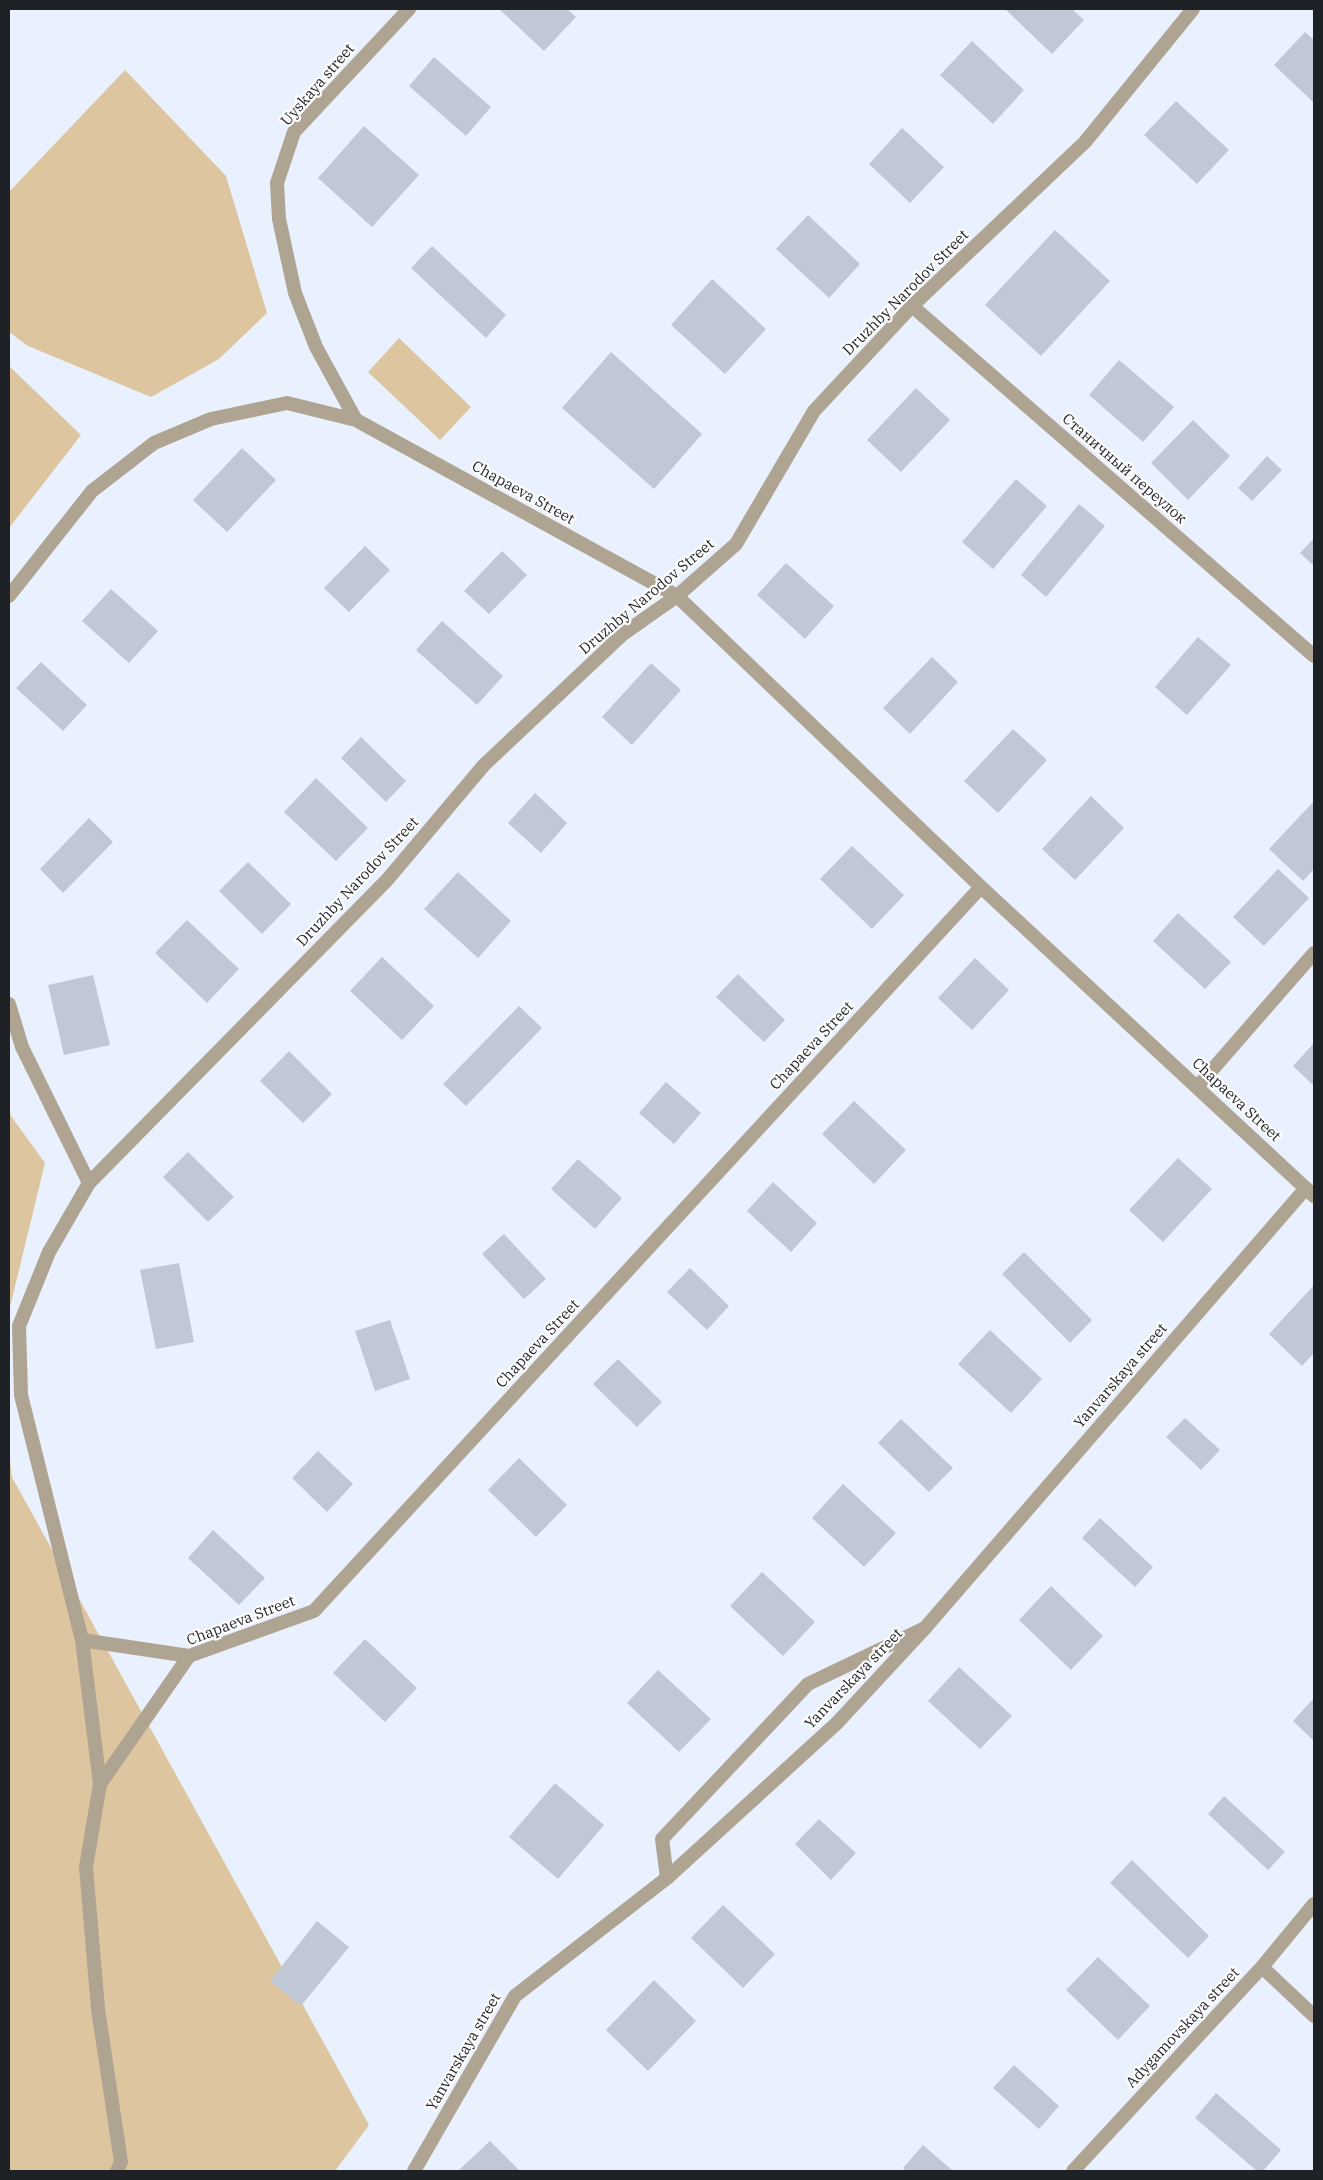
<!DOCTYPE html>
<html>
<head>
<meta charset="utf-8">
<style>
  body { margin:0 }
  #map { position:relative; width:1323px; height:2180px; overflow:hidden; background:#e8f1fd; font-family:"IBM Plex Serif",serif }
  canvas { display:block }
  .frame { position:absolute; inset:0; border:10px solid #1e2126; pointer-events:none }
</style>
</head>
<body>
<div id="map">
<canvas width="1323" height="2180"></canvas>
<div class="frame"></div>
</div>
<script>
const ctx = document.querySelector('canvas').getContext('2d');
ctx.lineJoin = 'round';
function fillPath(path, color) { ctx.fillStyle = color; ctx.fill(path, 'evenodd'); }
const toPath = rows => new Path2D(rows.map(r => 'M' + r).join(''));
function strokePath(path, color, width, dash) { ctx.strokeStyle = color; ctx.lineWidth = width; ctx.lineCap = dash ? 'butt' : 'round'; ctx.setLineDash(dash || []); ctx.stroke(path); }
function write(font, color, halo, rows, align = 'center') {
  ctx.font = font + ' "IBM Plex Serif",serif'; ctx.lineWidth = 4.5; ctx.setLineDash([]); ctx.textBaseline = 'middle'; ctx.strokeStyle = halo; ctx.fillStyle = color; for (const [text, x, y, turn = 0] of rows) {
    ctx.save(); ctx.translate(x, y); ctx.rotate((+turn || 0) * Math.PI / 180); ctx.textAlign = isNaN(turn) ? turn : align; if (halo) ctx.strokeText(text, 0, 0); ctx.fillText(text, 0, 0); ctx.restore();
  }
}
const green = toPath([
  [125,70,226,176,267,313,219,359,151,397,28,346,9,332,9,192],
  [399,338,471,407,440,440,368,372],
  [9,366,81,435,9,528],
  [9,1107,11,1116,45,1163,9,1311],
  [9,1452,12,1477,369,2125,335,2171,9,2171]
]);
const building = toPath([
  [499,9,567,9,576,17,544,51],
  [1005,9,1072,9,1084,20,1052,54],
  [1305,32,1314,40,1314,103,1274,65],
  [972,41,1024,90,993,124,940,75],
  [434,57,491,107,466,136,409,86],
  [1176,101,1229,150,1197,184,1144,135],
  [364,126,419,175,372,227,318,178],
  [902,128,944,167,910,203,869,164],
  [808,215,860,264,829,298,776,249],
  [1055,230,1110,281,1041,356,985,305],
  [432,246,506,315,486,338,411,268],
  [712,279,766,329,725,374,671,325],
  [611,352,702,434,654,489,562,408],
  [1119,360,1174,407,1143,442,1089,395],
  [916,388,950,420,901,472,867,440],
  [1193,420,1230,456,1188,500,1151,463],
  [242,448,276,480,227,532,193,500],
  [1267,456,1282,470,1252,501,1238,488],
  [1016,479,1047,506,993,569,962,542],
  [1079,504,1105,526,1046,597,1021,575],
  [1314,538,1314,566,1300,553],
  [365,546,390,570,349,612,324,588],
  [502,551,527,575,489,614,464,591],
  [786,563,834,606,805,639,757,595],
  [111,589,158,631,129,663,82,621],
  [442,621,503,676,477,705,416,650],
  [1198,637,1231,665,1187,715,1155,687],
  [932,657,958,682,910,734,883,708],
  [41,662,87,705,63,731,16,688],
  [651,663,681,690,632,745,602,717],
  [1013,729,1047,760,998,813,964,781],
  [361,737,406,781,386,802,341,758],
  [316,778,368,828,336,861,284,812],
  [535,793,567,823,541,853,508,823],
  [1091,796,1124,828,1075,880,1042,849],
  [1314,801,1314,869,1303,881,1269,849],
  [89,818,113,842,63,893,40,869],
  [852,846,904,895,872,929,820,879],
  [248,862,291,904,262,934,219,891],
  [1278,869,1309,898,1264,946,1233,917],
  [458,872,511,921,478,958,424,909],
  [1178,913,1231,962,1205,989,1153,941],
  [187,920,239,969,207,1003,155,953],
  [382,957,434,1006,402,1040,350,991],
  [975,958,1009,990,972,1030,938,998],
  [738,974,785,1020,764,1042,716,997],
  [93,975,110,1045,64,1055,48,985],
  [519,1006,542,1028,466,1106,443,1084],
  [1314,1043,1314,1086,1293,1066],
  [289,1051,332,1094,303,1123,260,1081],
  [666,1082,701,1113,674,1144,639,1113],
  [854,1101,906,1150,874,1184,822,1134],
  [188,1152,234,1197,208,1222,163,1177],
  [1178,1158,1212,1189,1163,1242,1129,1210],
  [578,1159,622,1198,595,1229,551,1189],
  [773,1182,817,1223,791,1252,747,1211],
  [504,1234,546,1279,524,1299,482,1254],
  [1024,1252,1092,1320,1070,1343,1002,1274],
  [179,1263,194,1342,156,1349,140,1270],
  [690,1268,729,1306,707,1330,667,1292],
  [1314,1285,1314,1353,1302,1366,1269,1334],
  [390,1320,410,1379,375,1391,355,1331],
  [990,1330,1042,1379,1011,1413,958,1364],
  [618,1359,662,1402,637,1427,593,1384],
  [1185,1418,1220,1450,1201,1470,1166,1437],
  [901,1419,953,1468,929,1492,878,1443],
  [318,1451,353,1484,327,1512,292,1478],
  [519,1458,567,1505,536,1537,488,1490],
  [843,1484,896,1533,864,1567,812,1518],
  [1100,1518,1153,1567,1135,1587,1082,1538],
  [213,1530,265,1578,239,1605,188,1558],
  [762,1572,815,1622,783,1656,730,1606],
  [1051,1586,1103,1636,1071,1670,1019,1620],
  [365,1639,417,1688,385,1722,333,1673],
  [959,1667,1012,1716,980,1749,928,1701],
  [658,1670,711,1719,679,1752,627,1703],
  [1314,1698,1314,1741,1293,1721],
  [555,1783,604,1825,558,1879,509,1837],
  [1224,1796,1285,1852,1268,1870,1208,1814],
  [819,1819,856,1853,831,1880,795,1844],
  [1132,1860,1209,1936,1188,1958,1110,1883],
  [723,1905,775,1954,743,1988,691,1938],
  [317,1921,349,1947,301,2006,270,1981],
  [1098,1957,1150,2006,1118,2040,1066,1990],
  [654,1980,696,2021,648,2071,606,2030],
  [1014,2065,1059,2106,1039,2129,993,2088],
  [1216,2093,1281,2150,1263,2171,1257,2171,1195,2118],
  [490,2141,520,2171,458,2171],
  [923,2145,953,2171,906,2171,903,2168]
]);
const service = toPath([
  [9,1004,22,1047,89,1183,49,1252,19,1326,21,1395,82,1640,100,1784,86,1867,98,2009,121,2162,117,2171],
  [82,1640,189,1656],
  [667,1878,662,1839,808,1684,925,1628]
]);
const minor = toPath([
  [912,306,1314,656],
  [356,420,316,347,295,293,279,219,277,183,294,132,409,9],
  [9,596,92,491,154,443,211,419,287,403,356,420,677,596,981,887,1314,1196],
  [1198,1086,1314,953],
  [89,1183,387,880,484,765,623,634,677,596,736,544,814,411,912,306,1085,142,1193,9],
  [100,1784,189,1656,314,1611,981,887],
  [1262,1967,1314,2016],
  [414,2171,515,1996,667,1878,837,1723,925,1628,1306,1188],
  [1073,2171,1262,1967,1314,1904]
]);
const streetNames = [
  ["Uyskaya street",318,85,-49],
  ["Druzhby Narodov Street",906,293,-45],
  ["Станичный переулок",1124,469,41],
  ["Chapaeva Street",523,493,29],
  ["Druzhby Narodov Street",647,597,-40],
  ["Druzhby Narodov Street",358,882,-47],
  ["Chapaeva Street",812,1046,-47],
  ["Chapaeva Street",1236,1100,43],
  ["Chapaeva Street",538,1344,-47],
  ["Yanvarskaya street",1121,1376,-49],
  ["Chapaeva Street",241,1621,-21],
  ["Yanvarskaya street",854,1679,-46],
  ["Adygamovskaya street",1183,2028,-47],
  ["Yanvarskaya street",464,2052,-60]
];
fillPath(green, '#ddc5a0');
fillPath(building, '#bfc8d4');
strokePath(service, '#afa392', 14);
strokePath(minor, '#afa392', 14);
write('15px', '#1e2126', '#fdfdfd', streetNames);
</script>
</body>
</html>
